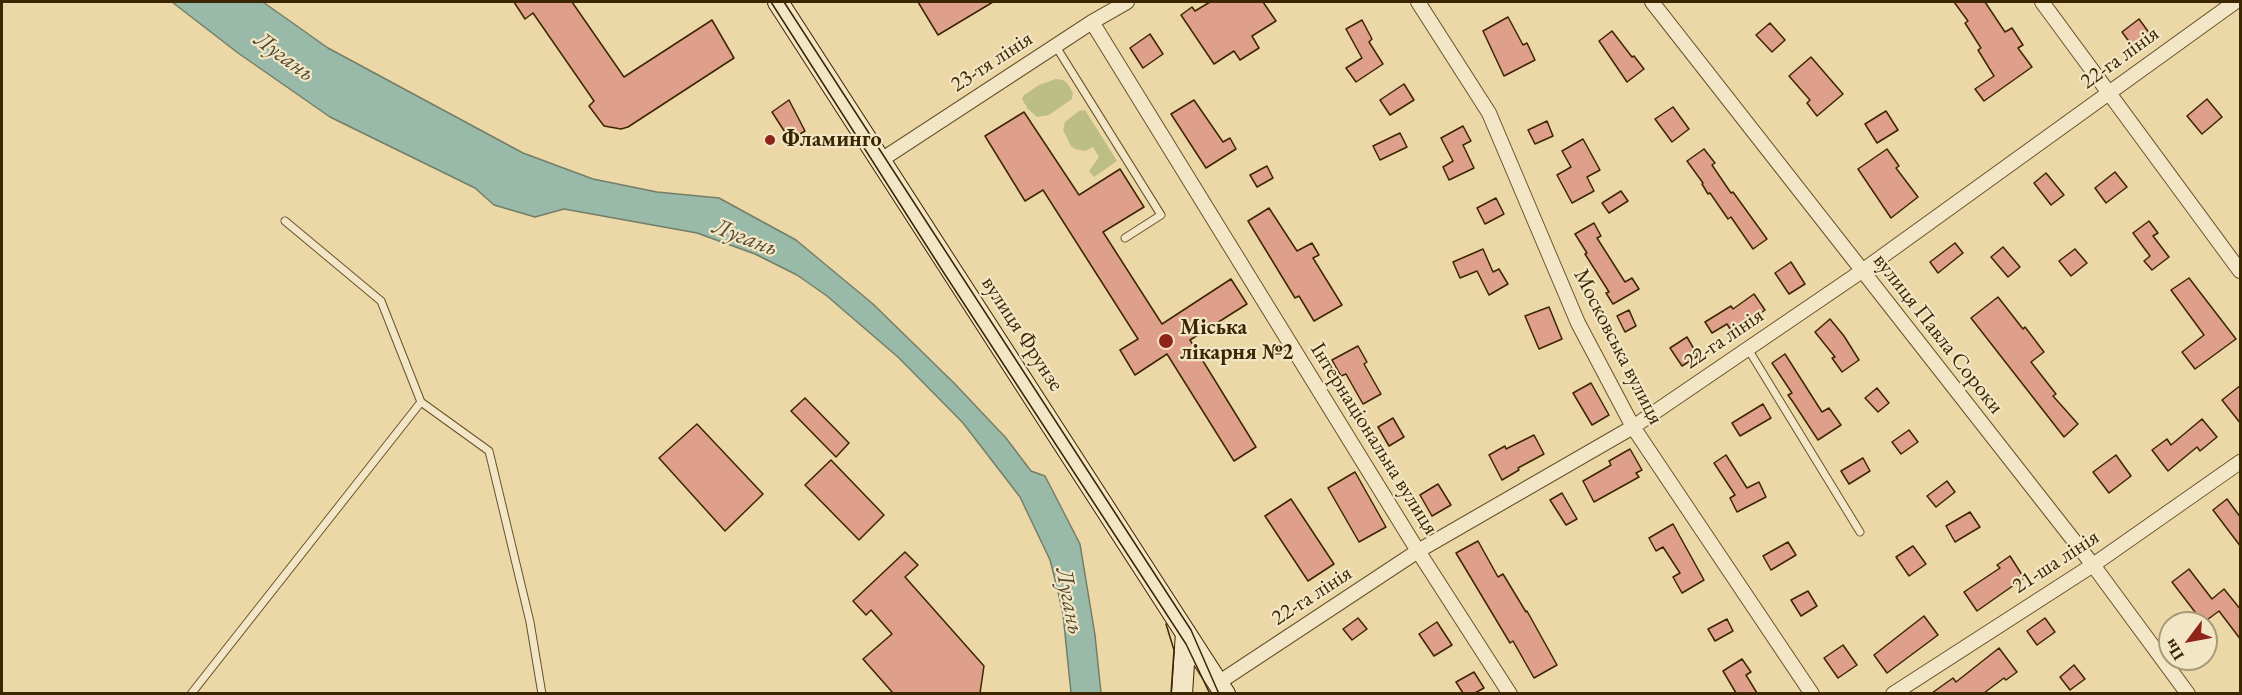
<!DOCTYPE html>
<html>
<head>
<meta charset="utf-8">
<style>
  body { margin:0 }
  #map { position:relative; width:2242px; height:695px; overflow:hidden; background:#ecd8a7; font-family:"EB Garamond",serif }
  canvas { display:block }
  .frame { position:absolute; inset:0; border:3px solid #3c2501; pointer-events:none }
  .north { position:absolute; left:2158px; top:611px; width:60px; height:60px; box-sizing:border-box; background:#f3e6c6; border:2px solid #a97; border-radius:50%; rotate:238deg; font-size:16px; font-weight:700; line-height:24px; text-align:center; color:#3c2501 }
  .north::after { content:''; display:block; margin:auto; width:21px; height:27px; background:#8f2418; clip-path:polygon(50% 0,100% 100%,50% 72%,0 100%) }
</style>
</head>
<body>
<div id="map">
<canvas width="2242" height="695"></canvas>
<div class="frame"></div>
<div class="north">Пн</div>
</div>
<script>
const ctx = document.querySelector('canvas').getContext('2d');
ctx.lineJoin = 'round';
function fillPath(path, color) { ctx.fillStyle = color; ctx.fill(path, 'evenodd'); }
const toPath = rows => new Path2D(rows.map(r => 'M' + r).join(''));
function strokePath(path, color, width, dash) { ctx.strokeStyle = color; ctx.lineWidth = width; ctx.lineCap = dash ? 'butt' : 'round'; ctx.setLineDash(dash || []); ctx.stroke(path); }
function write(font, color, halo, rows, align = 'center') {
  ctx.font = font + ' "EB Garamond",serif'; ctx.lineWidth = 4.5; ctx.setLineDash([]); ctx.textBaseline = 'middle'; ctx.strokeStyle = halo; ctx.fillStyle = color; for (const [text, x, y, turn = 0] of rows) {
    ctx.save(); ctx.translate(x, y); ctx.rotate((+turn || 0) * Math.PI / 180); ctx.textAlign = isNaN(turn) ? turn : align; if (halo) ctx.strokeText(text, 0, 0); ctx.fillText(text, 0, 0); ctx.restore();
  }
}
const green = toPath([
  [1056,79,1063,80,1068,84,1073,93,1072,99,1049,115,1037,117,1028,109,1022,99,1024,95,1039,85],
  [1085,110,1117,161,1094,177,1089,171,1099,157,1093,147,1085,151,1075,149,1071,146,1063,130,1065,122,1079,111]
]);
const water = toPath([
  [172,2,263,2,328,48,523,153,593,179,657,192,719,198,796,240,873,304,954,383,1006,438,1031,471,1045,476,1080,544,1095,635,1101,693,1071,693,1063,614,1057,587,1050,560,1020,497,963,423,899,358,827,296,797,275,755,254,697,233,564,209,535,217,494,205,475,188,330,117,238,53,172,2]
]);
const building = toPath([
  [514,2,572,2,624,77,712,20,734,58,628,127,621,129,604,126,589,106,594,101,533,13,525,19,514,2],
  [918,2,993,2,938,35,918,2],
  [1210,2,1263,2,1276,21,1252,36,1259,48,1240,60,1234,51,1214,64,1181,15,1192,7,1195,11,1210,2],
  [1954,2,1985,2,2005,32,2012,28,2023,45,2018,48,2032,67,1984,101,1975,89,1994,76,1978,50,1981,48,1965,23,1968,21,1954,2],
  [1508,17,1523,45,1527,43,1535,60,1504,76,1483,31,1508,17],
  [2139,19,2150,34,2133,47,2122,32,2139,19],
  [1362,20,1372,39,1369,42,1383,64,1356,82,1346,68,1362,58,1346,29,1362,20],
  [1770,23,1785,40,1772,52,1756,35,1770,23],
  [1612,31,1632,57,1634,56,1644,69,1627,82,1599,41,1612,31],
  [1150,34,1163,54,1143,68,1130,48,1150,34],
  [1811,57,1843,94,1817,116,1807,103,1810,100,1789,76,1811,57],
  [1404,84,1414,100,1390,115,1380,100,1404,84],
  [2207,99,2222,117,2202,134,2187,116,2207,99],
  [789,100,805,131,790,140,772,112,789,100],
  [1194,100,1223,142,1230,138,1236,149,1206,168,1171,114,1194,100],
  [1673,107,1689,129,1672,142,1655,119,1673,107],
  [1886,111,1898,130,1877,143,1865,124,1886,111],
  [1024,112,1079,195,1120,169,1144,207,1103,232,1162,324,1231,279,1247,304,1190,340,1256,447,1234,461,1167,354,1135,375,1120,350,1138,339,1043,190,1025,201,985,136,1024,112],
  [1547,121,1553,136,1535,144,1528,130,1547,121],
  [1463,126,1471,141,1463,145,1474,168,1449,180,1443,167,1453,161,1441,138,1463,126],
  [1400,133,1407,147,1380,160,1373,146,1400,133],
  [1583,139,1600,170,1587,177,1594,191,1572,203,1557,175,1571,167,1562,151,1583,139],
  [1704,149,1715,163,1712,165,1731,193,1733,192,1767,239,1753,249,1731,217,1728,219,1710,193,1708,194,1702,184,1703,183,1687,161,1704,149],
  [1887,149,1899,166,1896,168,1918,197,1891,218,1858,169,1887,149],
  [1267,166,1273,178,1257,187,1250,175,1267,166],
  [2115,172,2127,187,2106,203,2095,188,2115,172],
  [2046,173,2064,195,2051,205,2034,183,2046,173],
  [1621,191,1628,201,1609,213,1602,203,1621,191],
  [1496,198,1504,214,1485,224,1477,208,1496,198],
  [1269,208,1297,251,1312,243,1319,255,1313,258,1342,305,1314,321,1299,296,1295,298,1248,221,1269,208],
  [2149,221,2158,233,2153,236,2169,257,2152,270,2144,261,2150,256,2133,233,2149,221],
  [1594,223,1601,236,1597,238,1625,282,1632,278,1639,289,1613,304,1606,293,1609,292,1585,254,1587,253,1575,234,1594,223],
  [1955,243,1963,253,1938,273,1930,262,1955,243],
  [2003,247,2020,267,2008,277,1991,257,2003,247],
  [1483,249,1493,272,1499,269,1508,284,1489,295,1477,271,1460,278,1453,262,1483,249],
  [2075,249,2087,263,2071,276,2059,261,2075,249],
  [1791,262,1805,284,1789,294,1775,273,1791,262],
  [2189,278,2236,339,2195,369,2182,352,2204,335,2171,290,2189,278],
  [1754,294,1765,310,1732,332,1727,324,1712,333,1705,322,1731,306,1733,309,1754,294],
  [1998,297,2023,329,2025,327,2044,352,2031,362,2056,394,2053,396,2078,424,2064,437,1971,318,1998,297],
  [1549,307,1562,339,1539,349,1525,316,1549,307],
  [1629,310,1636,326,1625,332,1617,316,1629,310],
  [1830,319,1844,336,1859,360,1842,372,1832,358,1835,357,1815,332,1830,319],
  [1687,337,1698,356,1682,366,1670,348,1687,337],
  [1358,346,1367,362,1364,364,1381,394,1363,404,1346,374,1341,376,1332,360,1358,346],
  [1785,354,1822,412,1829,408,1841,425,1818,440,1793,402,1788,395,1792,393,1772,363,1785,354],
  [1591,383,1609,415,1592,425,1573,393,1591,383],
  [2241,385,2241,424,2222,400,2241,385],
  [1877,388,1889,403,1878,412,1865,398,1877,388],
  [805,398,849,443,836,457,791,411,805,398],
  [1763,404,1771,418,1740,436,1732,423,1763,404],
  [1393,418,1404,437,1389,446,1378,427,1393,418],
  [2202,419,2217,437,2200,451,2197,447,2168,471,2152,450,2167,439,2171,445,2202,419],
  [697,424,763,494,725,531,659,458,697,424],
  [1909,430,1918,442,1901,454,1892,442,1909,430],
  [1534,435,1544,454,1518,468,1519,470,1502,480,1489,455,1505,446,1506,449,1534,435],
  [1630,449,1642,470,1636,473,1639,477,1594,502,1583,481,1611,465,1609,461,1630,449],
  [1726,455,1747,488,1759,482,1766,497,1737,512,1730,498,1735,495,1714,463,1726,455],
  [2116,455,2131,476,2109,493,2093,472,2116,455],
  [1863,458,1870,471,1849,484,1841,471,1863,458],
  [831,460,884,515,859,540,805,485,831,460],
  [1355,472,1386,527,1359,542,1328,488,1355,472],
  [1947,481,1955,492,1936,507,1927,496,1947,481],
  [1438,484,1451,505,1432,516,1420,495,1438,484],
  [1562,493,1577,519,1566,525,1550,500,1562,493],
  [1291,499,1334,564,1308,581,1265,516,1291,499],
  [2227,499,2241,518,2241,547,2213,510,2227,499],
  [1970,512,1980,527,1955,542,1946,526,1970,512],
  [1673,524,1704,580,1682,593,1673,577,1680,573,1663,547,1656,551,1649,538,1673,524],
  [1478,541,1498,577,1503,574,1526,612,1527,611,1557,665,1534,678,1513,641,1510,643,1456,553,1478,541],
  [1788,542,1796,555,1771,570,1763,556,1788,542],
  [1913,546,1926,564,1909,576,1896,557,1913,546],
  [905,552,918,565,905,577,984,666,980,693,893,693,863,659,892,634,871,610,866,615,853,601,905,552],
  [2010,556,2024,578,1977,611,1964,592,2000,568,1997,565,2010,556],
  [2189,569,2212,599,2224,589,2241,610,2241,640,2219,611,2203,623,2198,623,2191,615,2195,612,2172,582,2189,569],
  [1808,591,1817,606,1801,616,1791,600,1808,591],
  [1924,616,1938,635,1887,673,1874,655,1924,616],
  [1358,618,1367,629,1352,640,1343,629,1358,618],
  [2045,618,2055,632,2037,645,2027,631,2045,618],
  [1727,619,1733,631,1715,641,1708,629,1727,619],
  [1437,622,1452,645,1434,656,1419,634,1437,622],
  [1843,645,1857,665,1838,678,1824,658,1843,645],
  [1999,648,2017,672,2006,680,2004,678,1984,693,1932,693,1953,678,1956,682,1999,648],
  [1742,659,1751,672,1746,675,1757,693,1736,693,1723,671,1742,659],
  [2074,665,2085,679,2070,690,2060,677,2074,665],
  [1474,672,1484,688,1475,693,1463,693,1456,682,1474,672]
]);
const lane = toPath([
  [1055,45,1161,215,1125,238],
  [285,221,381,301,421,402,489,451,530,622,542,694],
  [1748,349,1860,532],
  [191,694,421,402]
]);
const street = toPath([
  [1418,2,1489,113,1578,323,1633,427,1812,694],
  [1652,2,2093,565,2188,694],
  [2042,2,2240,271],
  [1092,22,1418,551,1510,694],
  [881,160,1092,22,1127,2],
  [1218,683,1418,551,1633,427,1862,271,2235,2],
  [1893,694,2093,565,2240,462]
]);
const secondary = toPath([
  [778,2,1225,694],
  [1182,694,1186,633]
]);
const tram = toPath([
  [771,2,942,270,1186,644,1210,694],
  [784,2,1191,630,1219,694],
  [1166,624,1174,650,1171,694]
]);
const markers = [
  [770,140,6,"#8f2418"],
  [1166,341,8,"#8f2418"]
];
const streetNames = [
  ["22-га лінія",2120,58,-36],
  ["23-тя лінія",992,62,-33],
  ["вулиця Фрунзе",1022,334,57],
  ["вулиця Павла Сороки",1938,334,52],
  ["22-га лінія",1724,339,-34],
  ["Московська вулиця",1618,347,63],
  ["Інтернаціональна вулиця",1374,439,58],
  ["21-ша лінія",2056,562,-33],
  ["22-га лінія",1312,596,-33]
];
const poiNames = [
  ["Фламинго",782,140],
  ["Міська",1180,328],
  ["лікарня №2",1180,353]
];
const waterNames = [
  ["Лугань",284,57,36],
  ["Лугань",745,238,21],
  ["Лугань",1069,601,79]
];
fillPath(green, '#bcbe84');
fillPath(water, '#99b9a9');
strokePath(water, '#747e66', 1.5);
fillPath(building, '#dfa08b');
strokePath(building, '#3c2501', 1.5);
strokePath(lane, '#68522a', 9);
strokePath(street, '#68522a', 16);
strokePath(secondary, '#3c2501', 22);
strokePath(lane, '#f3e6c6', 7);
strokePath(street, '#f3e6c6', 14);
strokePath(secondary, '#f3e6c6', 20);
strokePath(tram, '#3c2501', 1.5);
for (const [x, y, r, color] of markers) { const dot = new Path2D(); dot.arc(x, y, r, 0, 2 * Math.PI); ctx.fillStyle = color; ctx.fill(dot); strokePath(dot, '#f3e6c6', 2); }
write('22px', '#3c2501', '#f3e6c6', streetNames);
write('bold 22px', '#3c2501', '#f3e6c6', poiNames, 'left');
write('italic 24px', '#534a2b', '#f3e6c6', waterNames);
</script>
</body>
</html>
